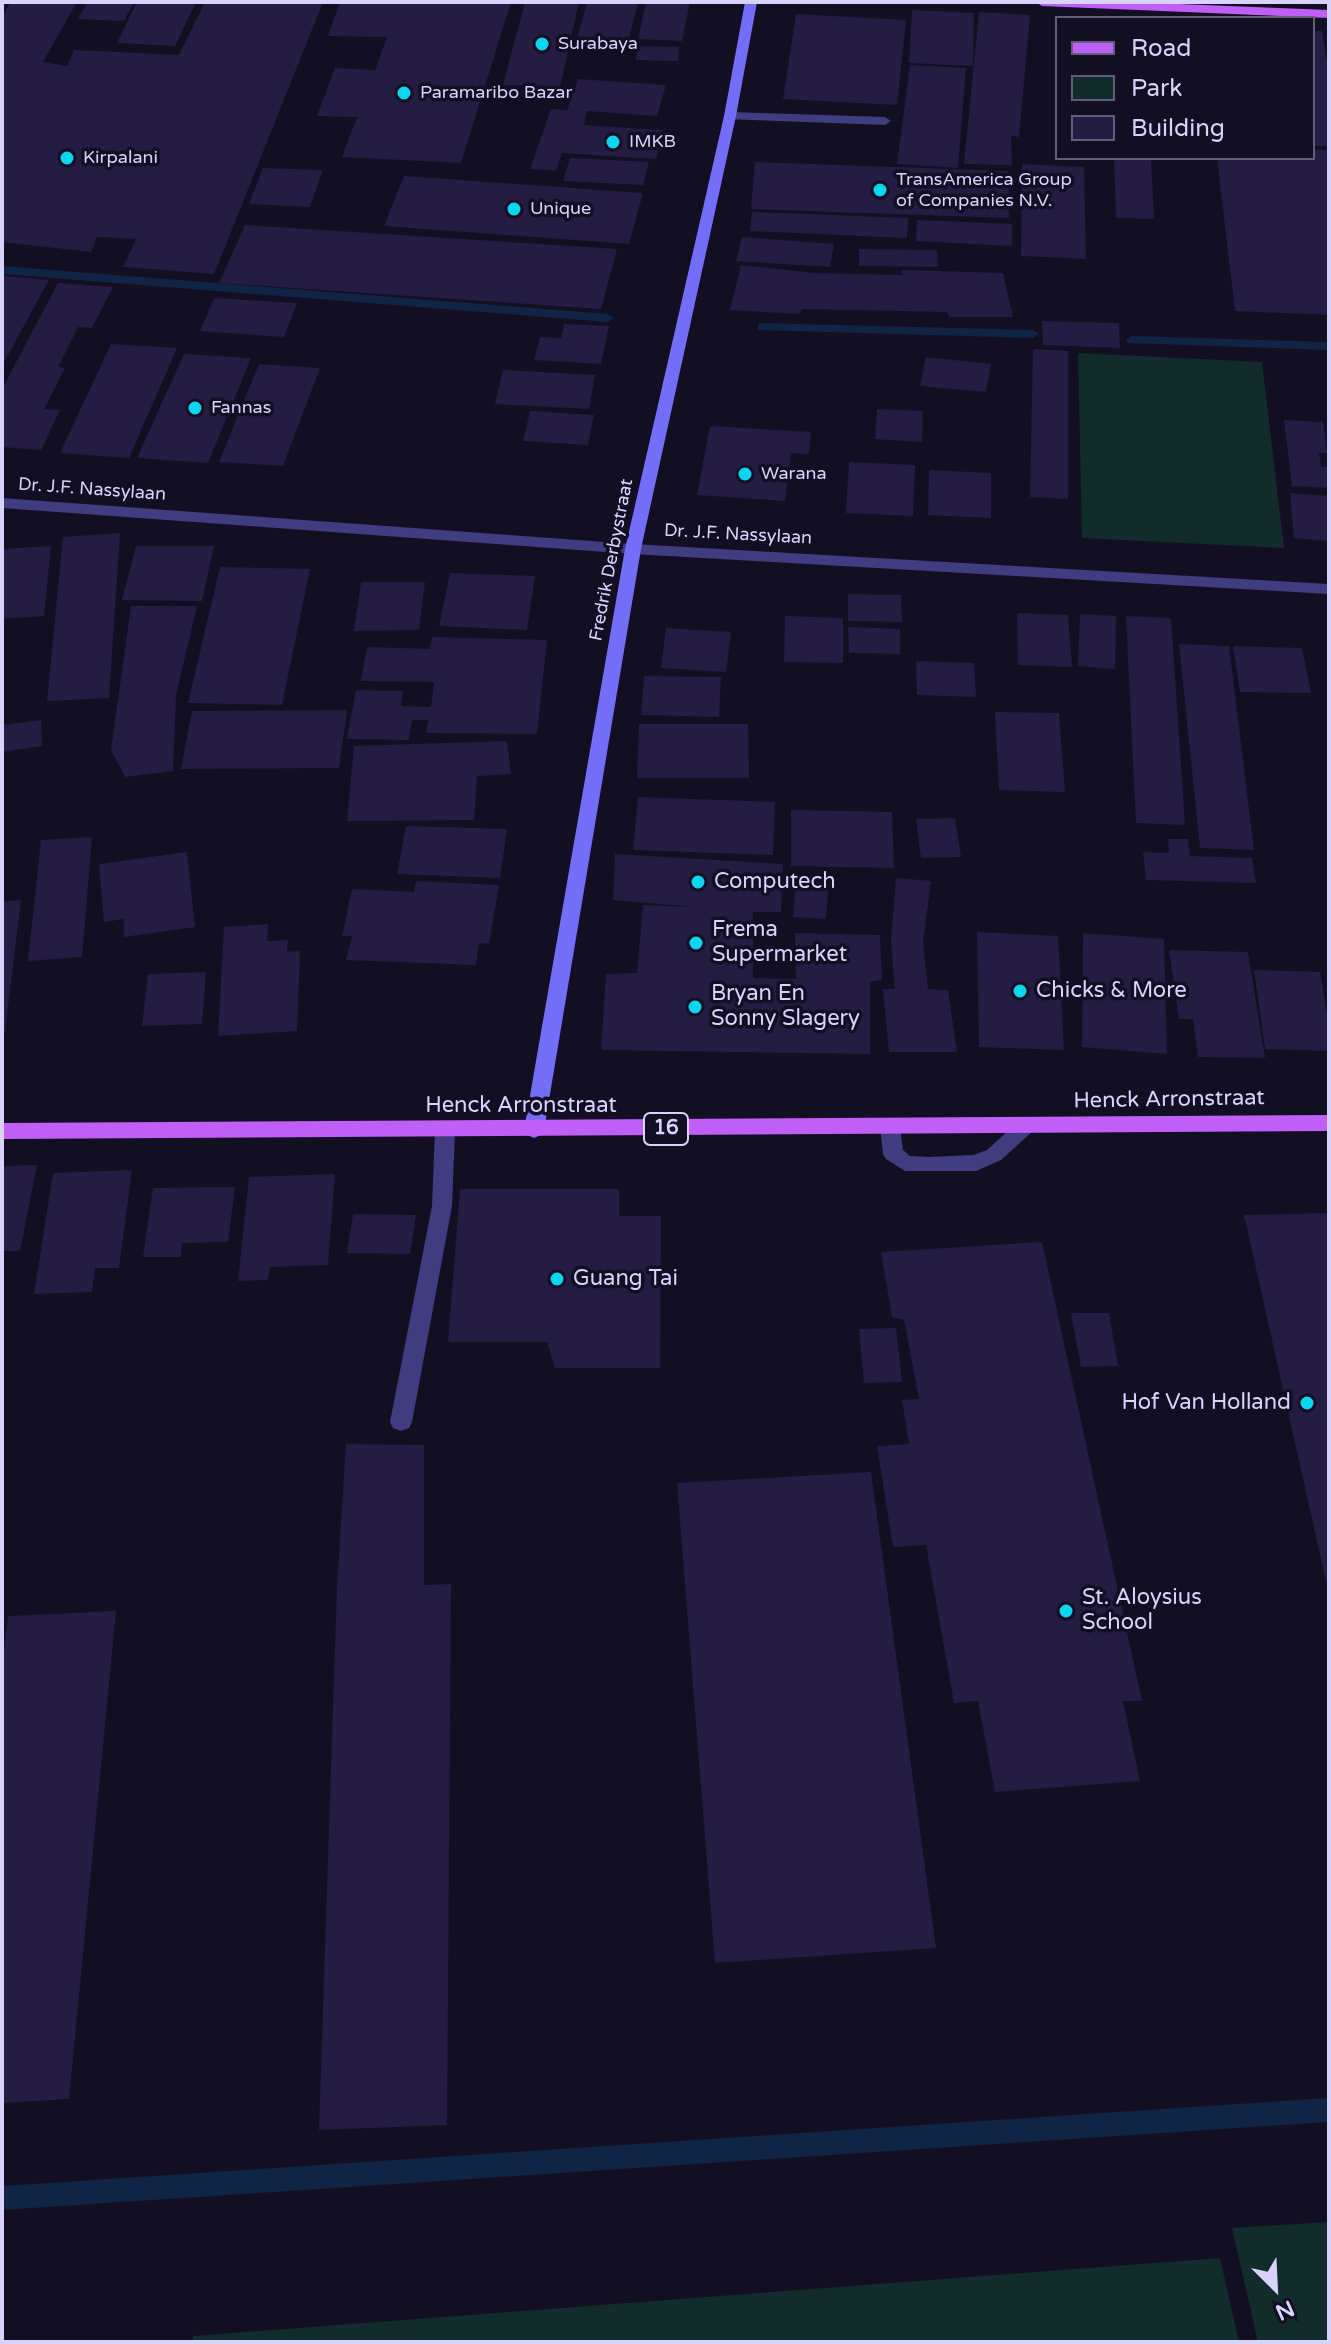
<!DOCTYPE html>
<html>
<head>
<meta charset="utf-8">
<style>
  body { margin:0 }
  #map { position:relative; width:1331px; height:2344px; overflow:hidden; background:#120f22; font-family:"Varela Round",sans-serif }
  canvas { display:block }
  .frame { position:absolute; inset:0; border:4px solid #d8d2fd; pointer-events:none }
  .legend { position:absolute; left:1055px; top:16px; width:260px; height:144px; box-sizing:border-box; background:#120f22; border:2px solid #615d7a; margin:0; padding:10px 14px; list-style:none; font-size:24px; color:#d8d2fd }
  .legend li { display:flex; align-items:center; gap:16px; height:40px }
  .legend b { width:40px; border:2px solid #615d7a }
  .north { position:absolute; left:1235px; top:2248px; width:80px; height:80px; -webkit-text-stroke:6px #120f22; paint-order:stroke; rotate:156deg; font-size:22px; font-weight:700; line-height:32px; text-align:center; color:#d8d2fd }
  .north::after { content:''; display:block; margin:auto; width:28px; height:36px; background:#d8d2fd; clip-path:polygon(50% 0,100% 100%,50% 72%,0 100%) }
</style>
</head>
<body>
<div id="map">
<canvas width="1331" height="2344"></canvas>
<div class="frame"></div>
<ul class="legend">
<li><b style="height:10px;background:#c05ef8"></b>Road</li>
<li><b style="height:22px;background:#122c2b"></b>Park</li>
<li><b style="height:22px;background:#241c42"></b>Building</li>
</ul>
<div class="north">N</div>
</div>
<script>
const ctx = document.querySelector('canvas').getContext('2d');
ctx.lineJoin = 'round';
function fillPath(path, color) { ctx.fillStyle = color; ctx.fill(path, 'evenodd'); }
const toPath = rows => new Path2D(rows.map(r => 'M' + r).join(''));
function strokePath(path, color, width, dash) { ctx.strokeStyle = color; ctx.lineWidth = width; ctx.lineCap = dash ? 'butt' : 'round'; ctx.setLineDash(dash || []); ctx.stroke(path); }
function write(font, color, halo, rows, align = 'center') {
  ctx.font = font + ' "Varela Round",sans-serif'; ctx.lineWidth = 7; ctx.setLineDash([]); ctx.textBaseline = 'middle'; ctx.strokeStyle = halo; ctx.fillStyle = color; for (const [text, x, y, turn = 0] of rows) {
    ctx.save(); ctx.translate(x, y); ctx.rotate((+turn || 0) * Math.PI / 180); ctx.textAlign = isNaN(turn) ? turn : align; if (halo) ctx.strokeText(text, 0, 0); ctx.fillText(text, 0, 0); ctx.restore();
  }
}
const green = toPath([
  [1078,353,1262,362,1284,548,1082,538],
  [1329,2222,1329,2342,1258,2342,1232,2228],
  [1220,2258,1239,2342,193,2342,193,2336]
]);
const stream = toPath([
  [2,266,608,314,614,318,608,322,2,274,2,266],
  [763,323,1033,330,1039,334,1033,338,758,330,758,324,763,323],
  [1132,336,1329,342,1329,350,1127,343,1126,340,1132,336],
  [1329,2098,1329,2122,2,2210,2,2186,1329,2098]
]);
const building = toPath([
  [11,2,77,2,43,62,67,66,74,50,179,55,205,2,323,2,214,274,123,267,136,239,97,237,91,252,2,242,2,17],
  [87,2,134,2,124,21,78,19],
  [137,2,196,2,175,46,117,43],
  [340,2,511,2,461,163,342,157,357,117,317,116,335,68,375,70,387,37,328,36],
  [525,2,579,2,560,87,503,85],
  [587,2,638,2,626,50,575,47],
  [646,2,690,2,682,41,638,39],
  [912,10,974,13,973,66,909,63],
  [979,12,1030,15,1019,137,1011,136,1012,165,964,164],
  [796,14,906,20,897,105,783,99],
  [1313,31,1322,31,1329,74,1329,146,1313,146],
  [637,46,679,47,678,61,636,60],
  [910,65,966,68,958,168,897,164],
  [578,79,666,85,657,116,587,111,584,125,663,130,656,159,562,153,556,171,530,169,551,109,567,110],
  [1313,149,1329,150,1329,315,1235,311,1217,158,1313,158],
  [570,158,649,162,643,185,563,181],
  [1114,158,1151,158,1154,219,1116,218],
  [755,162,1008,171,1009,218,751,209],
  [1022,164,1084,167,1086,259,1021,256],
  [263,168,323,170,310,207,249,204],
  [404,176,643,193,629,244,384,226],
  [752,212,908,218,907,238,750,231],
  [917,220,1012,224,1012,246,916,241],
  [245,225,617,249,601,309,219,283],
  [742,237,834,244,830,267,736,261],
  [859,249,937,250,938,267,859,266],
  [741,265,814,273,903,275,902,270,1003,273,1013,317,949,317,947,312,802,309,799,314,730,310],
  [2,276,49,280,2,366],
  [58,283,113,287,92,328,78,327,58,367,65,368,44,409,60,410,41,450,2,447,2,389],
  [214,298,297,303,284,337,200,331],
  [1042,321,1119,323,1120,348,1043,345],
  [564,324,609,326,601,364,534,360,540,337,561,338],
  [111,344,177,348,129,458,60,453],
  [1033,349,1068,351,1068,499,1030,497],
  [184,354,251,358,208,463,137,458],
  [926,357,991,364,986,392,920,386],
  [259,364,320,368,283,466,219,462],
  [503,370,595,375,589,409,495,404],
  [877,409,923,411,922,442,875,439],
  [530,411,594,415,588,445,523,441],
  [1284,420,1323,422,1327,453,1319,453,1321,467,1328,467,1329,488,1292,486],
  [710,426,811,432,809,454,791,453,785,501,697,495],
  [849,462,915,465,913,516,846,513],
  [929,470,991,473,991,518,928,515],
  [1290,493,1329,496,1329,541,1294,538],
  [120,533,109,698,47,701,63,537],
  [51,546,44,616,2,619,2,549],
  [136,546,214,546,202,601,122,600],
  [220,567,310,569,282,705,188,703],
  [450,573,535,576,527,630,439,626],
  [361,582,425,582,419,630,354,631],
  [848,594,901,595,902,622,848,621],
  [131,606,197,606,176,695,173,771,125,777,111,750],
  [1017,613,1068,615,1072,667,1018,665],
  [1080,614,1116,616,1115,669,1078,666],
  [785,616,843,618,843,663,784,662],
  [1126,616,1171,618,1185,825,1136,823],
  [848,627,900,629,900,654,849,653],
  [666,628,731,632,726,672,661,668],
  [432,637,547,640,537,734,426,733,428,720,412,720,409,740,347,739,356,690,403,691,401,706,431,707,434,682,361,681,367,647,430,649],
  [1179,644,1229,646,1254,850,1200,848],
  [1233,646,1302,648,1311,693,1240,692],
  [916,661,974,663,976,697,917,695],
  [644,676,721,677,719,717,641,715],
  [347,710,339,768,181,769,192,711],
  [995,712,1059,713,1065,792,999,790],
  [41,720,42,746,2,752,2,725],
  [639,724,748,724,749,778,637,778],
  [507,741,511,774,477,776,474,820,347,821,354,746],
  [638,797,775,802,773,855,633,850],
  [791,810,892,812,894,868,791,866],
  [955,818,961,857,921,858,916,819],
  [406,826,507,829,500,878,397,874],
  [92,837,82,957,28,961,41,840],
  [1168,839,1188,839,1190,856,1252,858,1256,883,1146,880,1143,852,1169,853],
  [187,852,195,927,124,937,124,919,104,922,99,864],
  [615,854,783,864,781,912,753,912,753,978,796,979,795,933,880,935,882,980,870,982,870,1054,601,1050,606,974,637,973,643,905,696,907,613,900],
  [796,877,829,879,826,919,793,917],
  [896,878,931,881,923,942,928,989,948,990,957,1052,889,1052,883,989,895,989,891,941],
  [416,881,499,885,489,944,479,943,476,965,346,960,352,936,342,936,352,889,414,892],
  [21,900,5,1032,2,1033,2,901],
  [268,924,267,941,288,940,287,952,300,951,297,1031,218,1036,224,927],
  [977,932,1058,936,1064,1050,979,1047],
  [1083,933,1164,939,1167,1054,1082,1047],
  [1169,950,1248,952,1265,1058,1198,1057,1193,1019,1179,1019],
  [1254,970,1320,972,1329,1026,1329,1051,1265,1049],
  [206,972,202,1024,142,1026,148,974],
  [37,1165,20,1251,2,1251,2,1166],
  [132,1170,119,1268,95,1268,92,1292,34,1294,53,1173],
  [335,1174,328,1265,270,1267,268,1280,238,1281,249,1177],
  [235,1187,228,1242,182,1243,181,1257,143,1257,153,1188],
  [460,1189,619,1189,619,1216,661,1216,660,1368,555,1368,547,1342,448,1342],
  [1329,1213,1329,1590,1328,1590,1244,1215],
  [353,1214,416,1215,410,1254,347,1253],
  [1042,1242,1142,1701,1123,1701,1140,1781,995,1792,978,1701,954,1703,926,1545,893,1547,877,1446,909,1444,902,1400,919,1399,904,1320,892,1317,881,1252],
  [1071,1313,1109,1313,1118,1366,1081,1367],
  [896,1328,902,1382,864,1383,859,1329],
  [346,1444,424,1445,424,1585,451,1584,447,2125,319,2130,337,1587],
  [871,1472,936,1948,715,1963,677,1483],
  [116,1611,69,2099,2,2103,2,1665,8,1616]
]);
const service = toPath([
  [730,112,885,117,891,121,885,125,725,119,724,116,730,112],
  [1026,1118,1033,1121,1036,1126,1033,1131,1001,1160,976,1171,905,1171,886,1159,883,1154,880,1127,883,1122,890,1119,897,1122,900,1127,903,1150,910,1156,928,1157,974,1155,987,1150,1019,1121,1026,1118],
  [445,1122,452,1125,455,1130,452,1206,412,1422,409,1428,401,1431,393,1428,390,1422,432,1206,435,1130,438,1125,445,1122]
]);
const minor = toPath([
  [2,498,633,544,1329,584,1329,594,633,554,2,508,2,498]
]);
const secondary = toPath([
  [745,2,757,2,736,116,641,549,544,1130,541,1135,534,1138,527,1135,524,1130,625,549,724,116,745,2]
]);
const primary = toPath([
  [1036,2,1129,2,1329,10,1329,18,1042,6,1036,2],
  [1329,1115,1329,1131,2,1139,2,1123,1329,1115]
]);
const markers = [
  [542,44,8,"#0bd6f0"],
  [404,93,8,"#0bd6f0"],
  [613,142,8,"#0bd6f0"],
  [67,158,8,"#0bd6f0"],
  [880,190,8,"#0bd6f0"],
  [514,209,8,"#0bd6f0"],
  [195,408,8,"#0bd6f0"],
  [745,474,8,"#0bd6f0"],
  [698,882,8,"#0bd6f0"],
  [696,943,8,"#0bd6f0"],
  [1020,991,8,"#0bd6f0"],
  [695,1007,8,"#0bd6f0"],
  [557,1279,8,"#0bd6f0"],
  [1307,1403,8,"#0bd6f0"],
  [1066,1611,8,"#0bd6f0"]
];
const farPoinames = [
  ["Surabaya",558,44],
  ["Paramaribo Bazar",420,93],
  ["IMKB",629,142],
  ["Kirpalani",83,158],
  ["TransAmerica Group",896,180],
  ["of Companies N.V.",896,201],
  ["Unique",530,209],
  ["Fannas",211,408],
  ["Warana",761,474]
];
const farStreetnames = [
  ["Dr. J.F. Nassylaan",92,490,4],
  ["Dr. J.F. Nassylaan",738,535,3],
  ["Fredrik Derbystraat",612,560,-79]
];
const shields = [
  [666,1129,44]
];
const shieldNames = [
  ["16",666,1129]
];
const poiNames = [
  ["Computech",714,882],
  ["Frema",712,930],
  ["Supermarket",712,955],
  ["Chicks & More",1036,991],
  ["Bryan En",711,994],
  ["Sonny Slagery",711,1019],
  ["Guang Tai",573,1279],
  ["Hof Van Holland",1291,1403,"right"],
  ["St. Aloysius",1082,1598],
  ["School",1082,1623]
];
const streetNames = [
  ["Henck Arronstraat",1169,1100,-1],
  ["Henck Arronstraat",521,1106]
];
fillPath(green, '#122c2b');
fillPath(stream, '#102445');
fillPath(building, '#241c42');
fillPath(service, '#3f3c7f');
fillPath(minor, '#3f3c7f');
fillPath(secondary, '#736ef8');
fillPath(primary, '#c05ef8');
for (const [x, y, r, color] of markers) { const dot = new Path2D(); dot.arc(x, y, r, 0, 2 * Math.PI); ctx.fillStyle = color; ctx.fill(dot); strokePath(dot, '#120f22', 3); }
write('18px', '#d8d2fd', '#120f22', farPoinames, 'left');
write('18px', '#d8d2fd', '#120f22', farStreetnames);
for (const [x, y, w] of shields) { const box = new Path2D(); box.roundRect(x - w / 2, y - 16, w, 32, 6); ctx.fillStyle = '#120f22'; ctx.fill(box); strokePath(box, '#d8d2fd', 2); }
write('bold 20px', '#d8d2fd', null, shieldNames);
write('22px', '#d8d2fd', '#120f22', poiNames, 'left');
write('22px', '#d8d2fd', '#120f22', streetNames);
</script>
</body>
</html>
